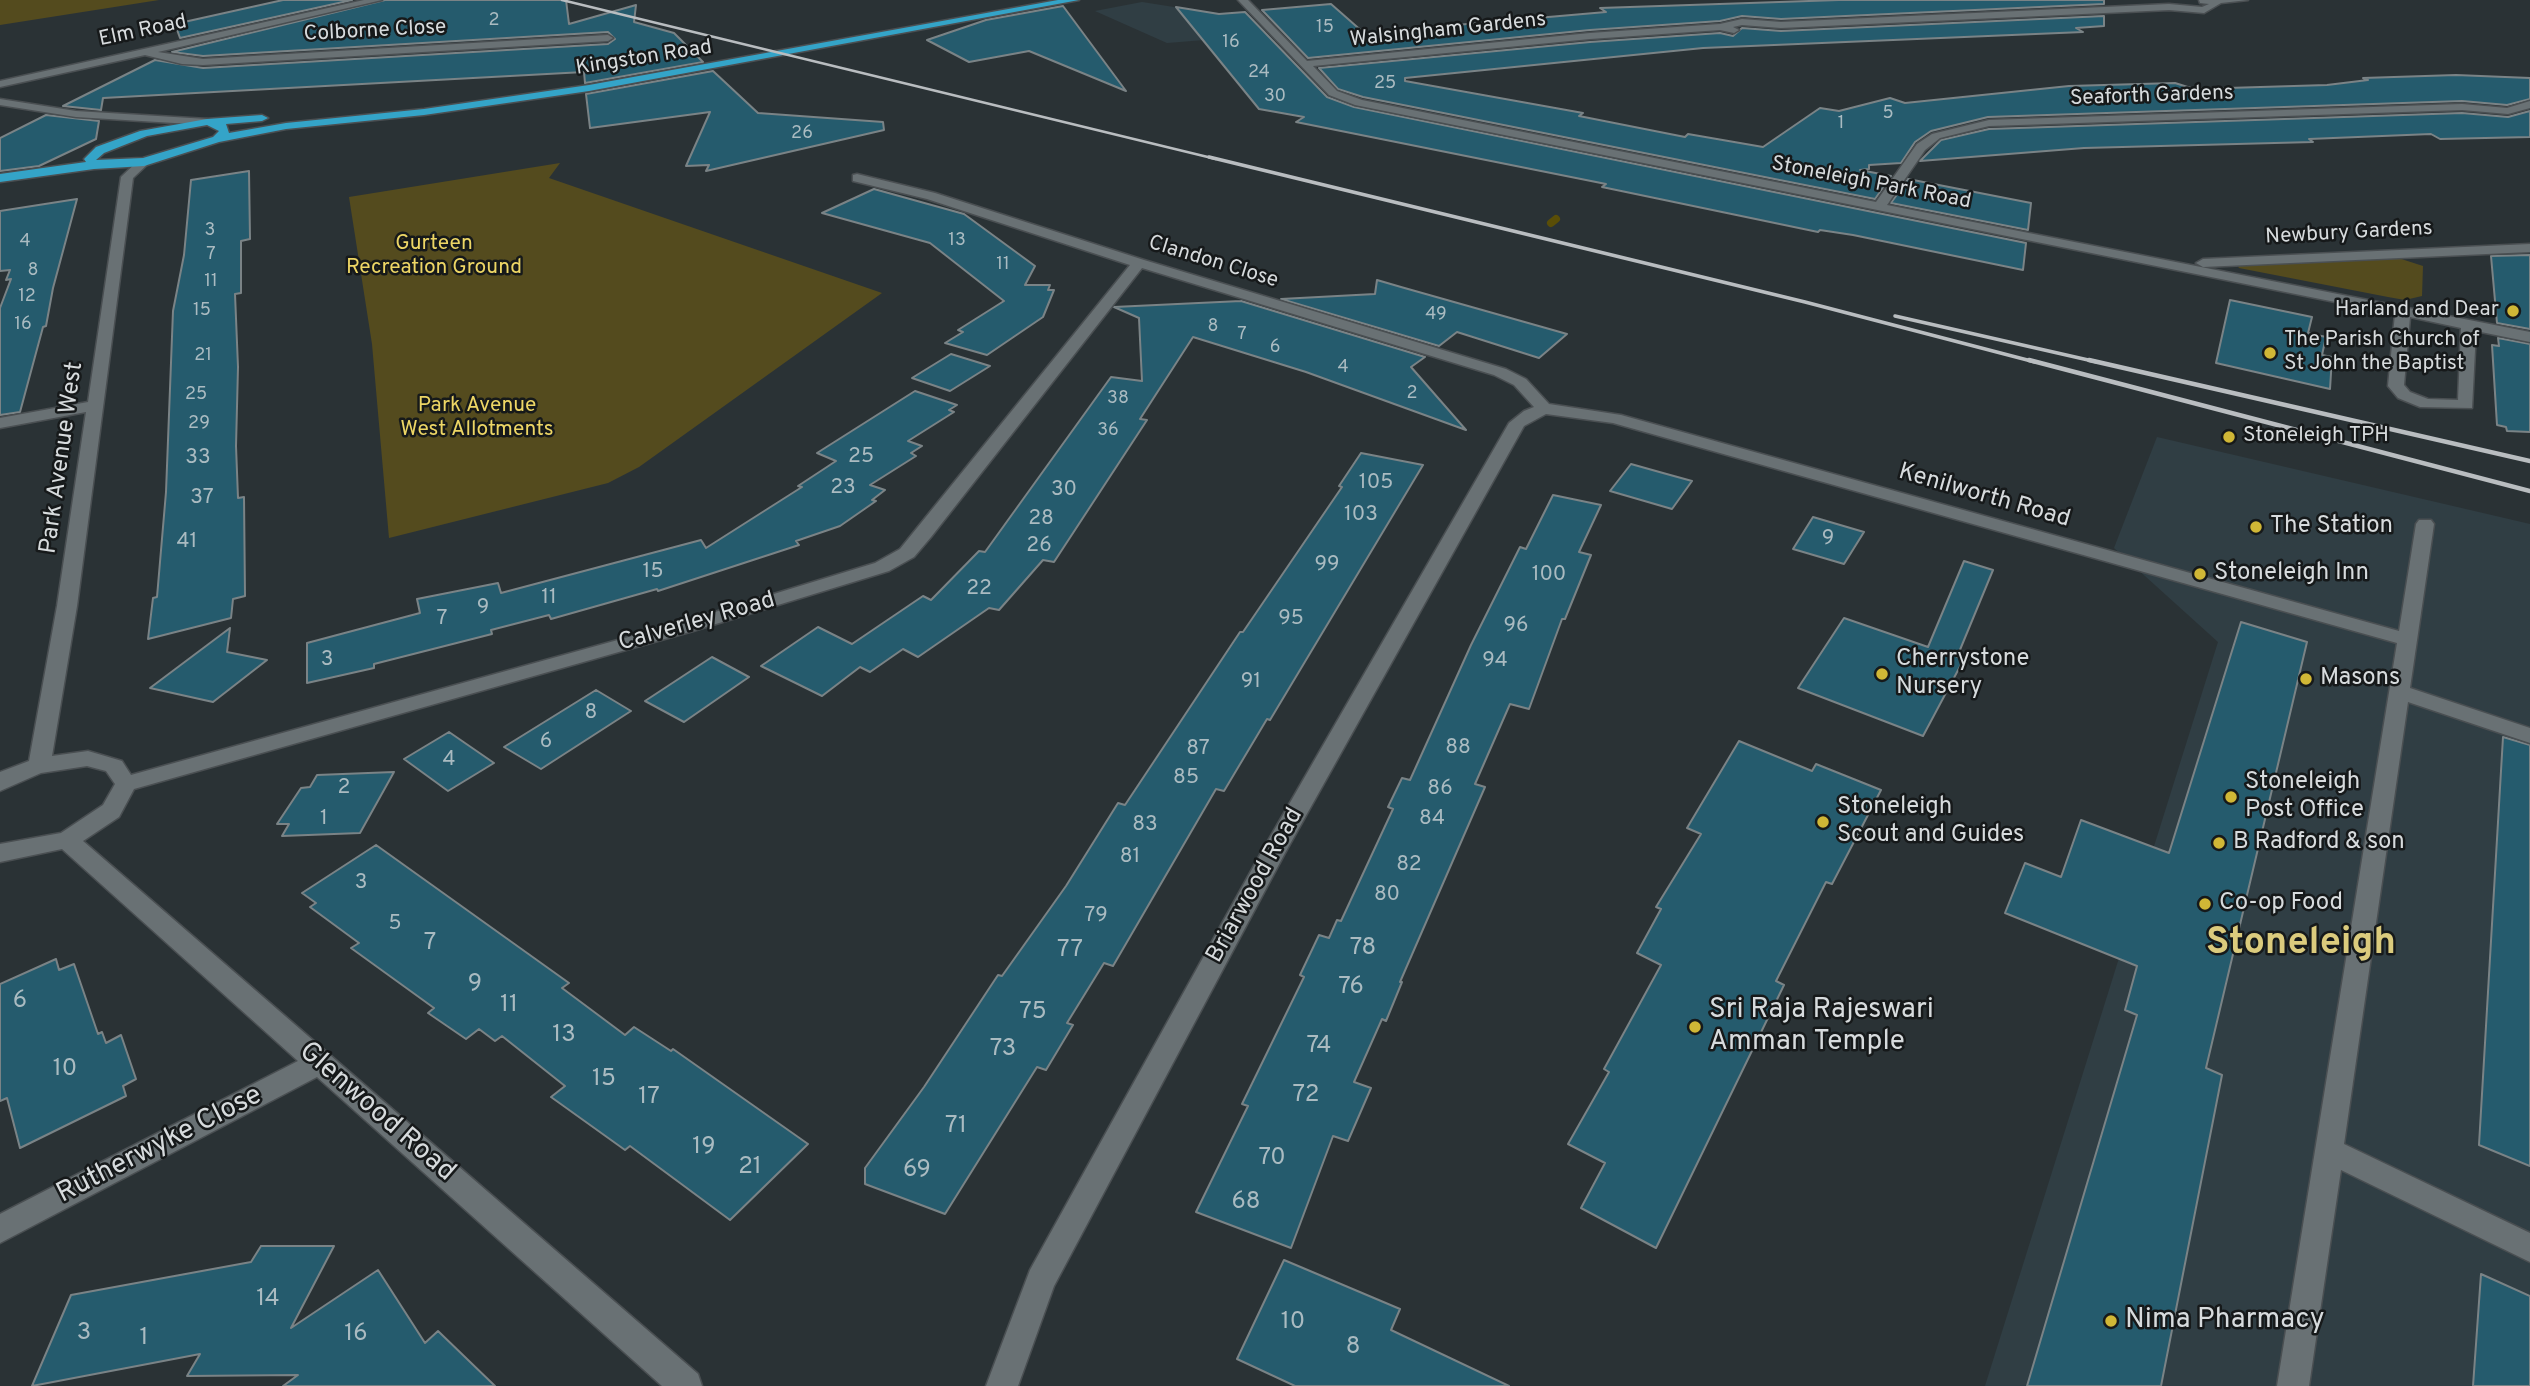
<!DOCTYPE html>
<html>
<head>
<meta charset="utf-8">
<style>
  body { margin:0 }
  canvas { display:block; background:#2a3235 }
</style>
</head>
<body>
<canvas width="2530" height="1386"></canvas>
<script>
const ctx = document.querySelector('canvas').getContext('2d');
ctx.lineJoin = 'round';
function fillPath(path, color) { ctx.fillStyle = color; ctx.fill(path, 'evenodd'); }
const toPath = rows => new Path2D(rows.map(r => 'M' + r).join(''));
function strokePath(path, color, width, dash) { ctx.strokeStyle = color; ctx.lineWidth = width; ctx.lineCap = dash ? 'butt' : 'round'; ctx.setLineDash(dash || []); ctx.stroke(path); }
function write(font, color, halo, rows, align = 'center') {
  ctx.font = font + ' Overpass,sans-serif'; ctx.lineWidth = 5; ctx.setLineDash([]); ctx.textBaseline = 'middle'; ctx.strokeStyle = halo; ctx.fillStyle = color; for (const [text, x, y, turn = 0] of rows) {
    ctx.save(); ctx.translate(x, y); ctx.rotate((+turn || 0) * Math.PI / 180); ctx.textAlign = isNaN(turn) ? turn : align; if (halo) ctx.strokeText(text, 0, 0); ctx.fillText(text, 0, 0); ctx.restore();
  }
}
const built = toPath([
  [1142,2,1218,14,1241,37,1167,43,1095,11],
  [2157,437,2530,524,2530,1386,1985,1386,2218,642,2114,548]
]);
const green = toPath([
  [0,0,159,0,0,25],
  [560,163,549,178,882,293,639,467,608,483,389,538,372,344,349,197],
  [2392,256,2423,266,2422,296,2405,300,2388,297,2239,268,2237,265]
]);
const stream = toPath([
  [1551,223,1556,219]
]);
const building = toPath([
  [283,0,352,0,180,38,175,24,283,0],
  [385,0,566,0,569,24,636,5,634,22,674,33,703,62,585,83,584,72,103,98,101,110,63,106,155,60,203,68,608,44,615,39,608,32,203,56,172,52,385,0],
  [1839,0,2104,0,2104,4,1781,19,1742,16,1720,21,1590,30,1308,58,1262,10,1331,4,1364,33,1606,12,1600,8,1839,0],
  [1063,6,1126,91,1029,51,969,62,927,40,986,20,1063,6],
  [1176,7,1219,14,1245,12,1327,97,1354,107,2026,243,2023,270,1853,235,1820,230,1818,232,1602,187,1606,184,1296,122,1304,117,1259,109,1176,7],
  [2104,16,2104,26,2076,28,2083,32,1703,48,1405,78,1405,81,1583,113,1579,116,1685,137,1688,134,1763,147,1820,108,1839,111,1890,98,1905,103,2069,86,2175,83,2194,89,2327,85,2368,80,2363,78,2456,75,2530,78,2530,99,2507,105,2462,101,1988,117,1931,131,1915,142,1901,163,1869,165,1869,169,1860,170,1891,176,1875,199,1363,97,1338,89,1319,68,1590,42,1720,33,1733,36,1742,28,1781,31,2104,16],
  [713,71,758,113,883,122,884,130,706,171,709,165,686,166,710,112,590,128,586,94,713,71],
  [2530,111,2530,137,2440,139,2431,134,2309,139,2313,142,2084,148,1920,161,1941,140,1989,129,2462,113,2508,117,2530,111],
  [46,115,99,121,96,139,39,166,0,171,0,138,46,115],
  [249,171,250,239,241,241,241,293,235,294,238,367,236,446,238,498,244,497,245,596,233,599,231,618,148,639,153,598,157,597,166,492,173,311,184,255,191,180,249,171],
  [1908,179,2031,203,2028,230,1891,203,1908,179],
  [874,189,964,214,1035,266,1025,285,1050,285,1048,290,1054,290,1043,317,987,355,945,343,963,332,958,330,1004,301,930,243,822,213,874,189],
  [77,199,53,288,46,326,43,327,20,412,0,415,0,308,11,279,6,280,10,270,0,271,0,211,77,199],
  [2530,255,2530,329,2497,323,2491,256,2530,255],
  [1377,280,1401,287,1567,334,1539,358,1457,332,1439,346,1281,299,1375,294,1377,280],
  [2230,300,2312,317,2308,333,2326,337,2322,355,2332,357,2330,389,2216,363,2230,300],
  [1241,301,1425,357,1411,367,1466,430,1306,372,1193,337,1140,419,1147,420,1054,562,1043,560,999,610,989,608,918,657,903,649,870,672,860,667,822,696,761,666,818,627,852,644,923,596,931,600,979,551,985,552,1111,377,1142,381,1139,318,1114,307,1241,301],
  [2498,338,2530,344,2530,432,2507,431,2506,427,2497,425,2492,345,2499,346,2498,338],
  [951,354,990,366,950,391,912,378,951,354],
  [915,391,957,405,949,410,954,412,908,441,922,446,911,453,916,456,870,485,885,490,872,500,876,501,840,526,796,541,799,545,658,591,657,589,551,619,549,615,491,630,492,634,374,664,374,668,307,683,307,643,420,613,417,599,498,583,501,593,701,540,706,548,802,487,798,486,836,461,817,453,915,391],
  [1361,453,1423,465,1270,720,1267,719,1224,791,1216,789,1113,966,1104,963,1067,1023,1073,1025,1046,1070,1037,1067,945,1214,865,1184,865,1168,924,1087,998,975,1002,976,1066,886,1118,803,1125,805,1240,632,1243,632,1342,487,1339,486,1361,453],
  [1631,464,1663,473,1692,481,1672,509,1610,491,1631,464],
  [1553,495,1601,505,1579,552,1591,555,1565,619,1562,619,1529,709,1510,704,1475,784,1485,787,1400,982,1402,982,1386,1021,1382,1019,1354,1082,1371,1088,1348,1141,1333,1136,1291,1248,1196,1212,1248,1106,1242,1104,1304,977,1300,975,1319,935,1329,938,1337,920,1341,921,1393,809,1388,807,1402,778,1410,780,1471,645,1520,547,1526,549,1553,495],
  [1813,517,1864,532,1844,564,1793,549,1813,517],
  [1964,561,1993,570,1957,657,1964,659,1923,736,1798,688,1844,618,1928,647,1964,561],
  [2241,622,2307,642,2206,1068,2222,1075,2161,1386,2027,1386,2137,1015,2125,1010,2137,966,2005,913,2025,863,2061,877,2081,820,2169,853,2241,622],
  [230,628,227,652,267,660,213,702,150,688,230,628],
  [712,657,749,677,684,722,645,701,712,657],
  [596,690,631,711,541,769,504,747,596,690],
  [449,732,494,763,448,791,404,759,449,732],
  [2503,737,2530,745,2530,1166,2479,1145,2503,737],
  [1739,741,1812,771,1816,764,1881,790,1832,884,1826,882,1776,981,1784,985,1656,1248,1581,1208,1605,1163,1568,1144,1609,1072,1604,1069,1661,965,1637,953,1661,909,1656,907,1701,834,1687,828,1739,741],
  [394,772,360,833,282,836,289,824,277,824,301,788,310,787,317,775,394,772],
  [376,845,569,983,562,988,625,1035,634,1027,671,1051,673,1049,808,1144,730,1220,630,1146,625,1150,551,1097,565,1086,502,1036,495,1041,479,1029,466,1039,428,1013,434,1008,351,948,359,943,310,907,316,903,302,893,376,845],
  [56,959,59,970,74,964,98,1034,102,1032,106,1043,121,1035,136,1079,123,1086,126,1096,20,1148,7,1098,0,1101,0,984,56,959],
  [261,1246,334,1246,291,1328,378,1270,425,1343,438,1331,495,1386,283,1386,298,1375,187,1376,200,1354,32,1386,71,1295,251,1262,261,1246],
  [1284,1260,1400,1309,1391,1330,1509,1386,1295,1386,1237,1359,1284,1260],
  [2481,1274,2530,1296,2530,1386,2473,1386,2481,1274]
]);
const minor = toPath([
  [364,0,382,0,158,52,203,59,608,35,613,38,608,41,203,65,182,64,145,55,0,87,0,81,364,0],
  [1238,0,1248,0,1307,61,1590,33,1720,24,1742,19,1781,22,2169,4,2202,7,2209,4,2200,3,2199,0,2248,0,2221,3,2204,13,2169,10,1781,28,1742,25,1733,27,1739,30,1734,33,1720,30,1590,39,1313,66,1337,91,1362,100,1876,202,1917,144,1932,134,1989,120,2462,104,2507,108,2530,101,2530,108,2508,114,2462,110,1989,126,1940,138,1925,150,1887,205,2530,332,2530,342,2476,331,2472,408,2420,407,2398,398,2388,386,2395,314,1355,105,1329,95,1238,0],
  [2410,317,2461,328,2458,400,2428,399,2410,392,2404,385,2410,317],
  [0,99,76,111,207,119,213,122,207,125,76,117,0,105,0,99],
  [140,159,150,162,133,178,77,606,52,756,88,751,122,761,131,775,679,623,875,563,900,549,1130,265,927,199,853,181,853,175,857,174,935,193,1144,260,1506,369,1526,379,1549,404,1621,415,2399,631,2416,524,2419,520,2431,520,2434,524,2410,688,2530,728,2530,743,2408,702,2344,1144,2530,1233,2530,1262,2341,1170,2309,1386,2277,1386,2397,643,1613,423,1546,414,1524,426,1285,853,1054,1286,1018,1386,986,1386,1030,1270,1261,853,1509,423,1524,411,1534,407,1514,385,1494,375,1142,268,931,537,914,557,889,571,693,631,134,789,119,817,83,841,698,1374,702,1386,662,1386,317,1077,0,1243,0,1214,298,1061,62,849,0,862,0,844,61,833,103,805,115,784,106,771,87,766,41,773,0,791,0,772,29,761,57,606,86,412,0,428,0,418,88,402,121,177,140,159],
  [2530,244,2530,252,2203,267,2196,263,2203,259,2530,244]
]);
const highway = toPath([
  [1058,0,1079,0,589,91,424,115,286,129,219,142,144,166,94,169,0,182,0,174,86,162,84,159,96,147,140,131,207,119,262,115,268,118,262,121,226,124,229,133,286,123,424,109,589,85,1058,0],
  [207,125,219,131,213,137,143,158,96,160,104,153,147,136,207,125]
]);
const railFar2 = toPath([
  [562,0,1216,159]
]);
const railFar1 = toPath([
  [1209,157,1805,302,2035,362],
  [1895,316,2097,362]
]);
const rail = toPath([
  [2029,360,2530,491],
  [2089,360,2530,461]
]);
const markers = [
  [2513,311,7,"#d0b736"],
  [2270,353,7,"#d0b736"],
  [2229,437,7,"#d0b736"],
  [2256,527,7,"#d0b736"],
  [2200,574,7,"#d0b736"],
  [1882,674,7,"#d0b736"],
  [2306,679,7,"#d0b736"],
  [2231,797,7,"#d0b736"],
  [1823,822,7,"#d0b736"],
  [2219,843,7,"#d0b736"],
  [2205,904,7,"#d0b736"],
  [1695,1027,7,"#d0b736"],
  [2111,1321,7,"#d0b736"]
];
const farNumbernames = [
  ["2",494,21],
  ["15",1325,28],
  ["16",1231,43],
  ["24",1259,73],
  ["25",1385,84],
  ["30",1275,97],
  ["5",1888,114],
  ["1",1841,124],
  ["26",802,134],
  ["3",210,231],
  ["13",957,241],
  ["4",25,242],
  ["7",211,255],
  ["11",1003,265],
  ["8",33,271],
  ["11",211,282],
  ["12",27,297],
  ["15",202,311],
  ["49",1436,315],
  ["16",23,325],
  ["8",1213,327],
  ["7",1242,335],
  ["6",1275,348],
  ["21",203,356],
  ["4",1343,368],
  ["2",1412,394],
  ["25",196,395],
  ["38",1118,399],
  ["29",199,424],
  ["36",1108,431]
];
const farStreetnames = [
  ["Walsingham Gardens",1448,31,-6],
  ["Elm Road",143,32,-12],
  ["Colborne Close",375,32,-3],
  ["Kingston Road",644,59,-9],
  ["Seaforth Gardens",2152,97,-2],
  ["Stoneleigh Park Road",1871,184,11],
  ["Newbury Gardens",2349,234,-3],
  ["Clandon Close",1213,263,17]
];
const farParknames = [
  ["Gurteen",434,245],
  ["Recreation Ground",434,269],
  ["Park Avenue",477,407],
  ["West Allotments",477,431]
];
const farPoinames = [
  ["Harland and Dear",2499,311,"right"],
  ["The Parish Church of",2284,341],
  ["St John the Baptist",2284,365],
  ["Stoneleigh TPH",2243,437]
];
const numberNames = [
  ["25",861,458],
  ["33",198,459],
  ["105",1376,484],
  ["23",843,489],
  ["30",1064,491],
  ["37",202,499],
  ["103",1361,516],
  ["28",1041,520],
  ["9",1828,540],
  ["41",187,543],
  ["26",1039,547],
  ["99",1327,566],
  ["15",653,573],
  ["100",1549,576],
  ["22",979,590],
  ["11",549,599],
  ["9",483,609],
  ["7",442,620],
  ["95",1291,620],
  ["96",1516,627],
  ["3",327,661],
  ["94",1495,662],
  ["91",1251,683],
  ["8",591,714],
  ["6",546,743],
  ["88",1458,749],
  ["87",1198,750],
  ["4",449,761],
  ["85",1186,779],
  ["2",344,789],
  ["86",1440,790],
  ["1",324,820],
  ["84",1432,820],
  ["83",1145,826],
  ["81",1130,858],
  ["82",1409,866],
  ["3",361,884],
  ["80",1387,896],
  ["79",1096,917],
  ["5",395,925]
];
const streetNames = [
  ["Park Avenue West",63,458,-82],
  ["Kenilworth Road",1984,497,16],
  ["Calverley Road",697,623,-16],
  ["Briarwood Road",1256,886,-61]
];
const poiNames = [
  ["The Station",2270,527],
  ["Stoneleigh Inn",2214,574],
  ["Cherrystone",1896,660],
  ["Nursery",1896,688],
  ["Masons",2320,679],
  ["Stoneleigh",2245,783],
  ["Post Office",2245,811],
  ["Stoneleigh",1837,808],
  ["Scout and Guides",1837,836],
  ["B Radford & son",2233,843],
  ["Co-op Food",2219,904]
];
const nearNumbernames = [
  ["7",430,944],
  ["78",1363,949],
  ["77",1070,951],
  ["9",475,985],
  ["76",1351,988],
  ["6",20,1002],
  ["11",509,1006],
  ["75",1033,1013],
  ["13",564,1036],
  ["74",1319,1047],
  ["73",1003,1050],
  ["10",65,1070],
  ["15",604,1080],
  ["72",1306,1096],
  ["17",649,1098],
  ["71",956,1127],
  ["19",704,1148],
  ["70",1272,1159],
  ["21",750,1168],
  ["69",917,1171],
  ["68",1246,1203],
  ["14",268,1300],
  ["10",1293,1323],
  ["3",84,1334],
  ["16",356,1335],
  ["1",144,1339],
  ["8",1353,1348]
];
const nearPoinames = [
  ["Sri Raja Rajeswari",1709,1011],
  ["Amman Temple",1709,1043],
  ["Nima Pharmacy",2125,1321]
];
const nearStreetnames = [
  ["Glenwood Road",376,1113,41],
  ["Rutherwyke Close",160,1146,-27]
];
const nearDistrictnames = [
  ["Stoneleigh",2301,945]
];
fillPath(built, '#303e44');
fillPath(green, '#544b1e');
strokePath(stream, '#5a4e07', 8);
fillPath(building, '#255b6d');
strokePath(building, '#7a8386', 2);
strokePath(minor, '#4a4f52', 3);
strokePath(highway, '#4a4f52', 3);
fillPath(minor, '#697174');
fillPath(highway, '#34a4c8');
strokePath(railFar2, '#b9bdc0', 2.5);
strokePath(railFar1, '#b9bdc0', 3.5);
strokePath(rail, '#b9bdc0', 4.5);
for (const [x, y, r, color] of markers) { const dot = new Path2D(); dot.arc(x, y, r, 0, 2 * Math.PI); ctx.fillStyle = color; ctx.fill(dot); strokePath(dot, '#16191a', 2.5); }
write('18px', '#aabbc1', null, farNumbernames);
write('21px', '#d7dbdd', '#16191a', farStreetnames);
write('21px', '#edd665', '#16191a', farParknames);
write('21px', '#d7dbdd', '#16191a', farPoinames, 'left');
write('21px', '#aabbc1', null, numberNames);
write('24px', '#d7dbdd', '#16191a', streetNames);
write('24px', '#d7dbdd', '#16191a', poiNames, 'left');
write('24px', '#aabbc1', null, nearNumbernames);
write('28px', '#d7dbdd', '#16191a', nearPoinames, 'left');
write('28px', '#d7dbdd', '#16191a', nearStreetnames);
write('bold 38px', '#dbcb7d', '#16191a', nearDistrictnames);
</script>
</body>
</html>
